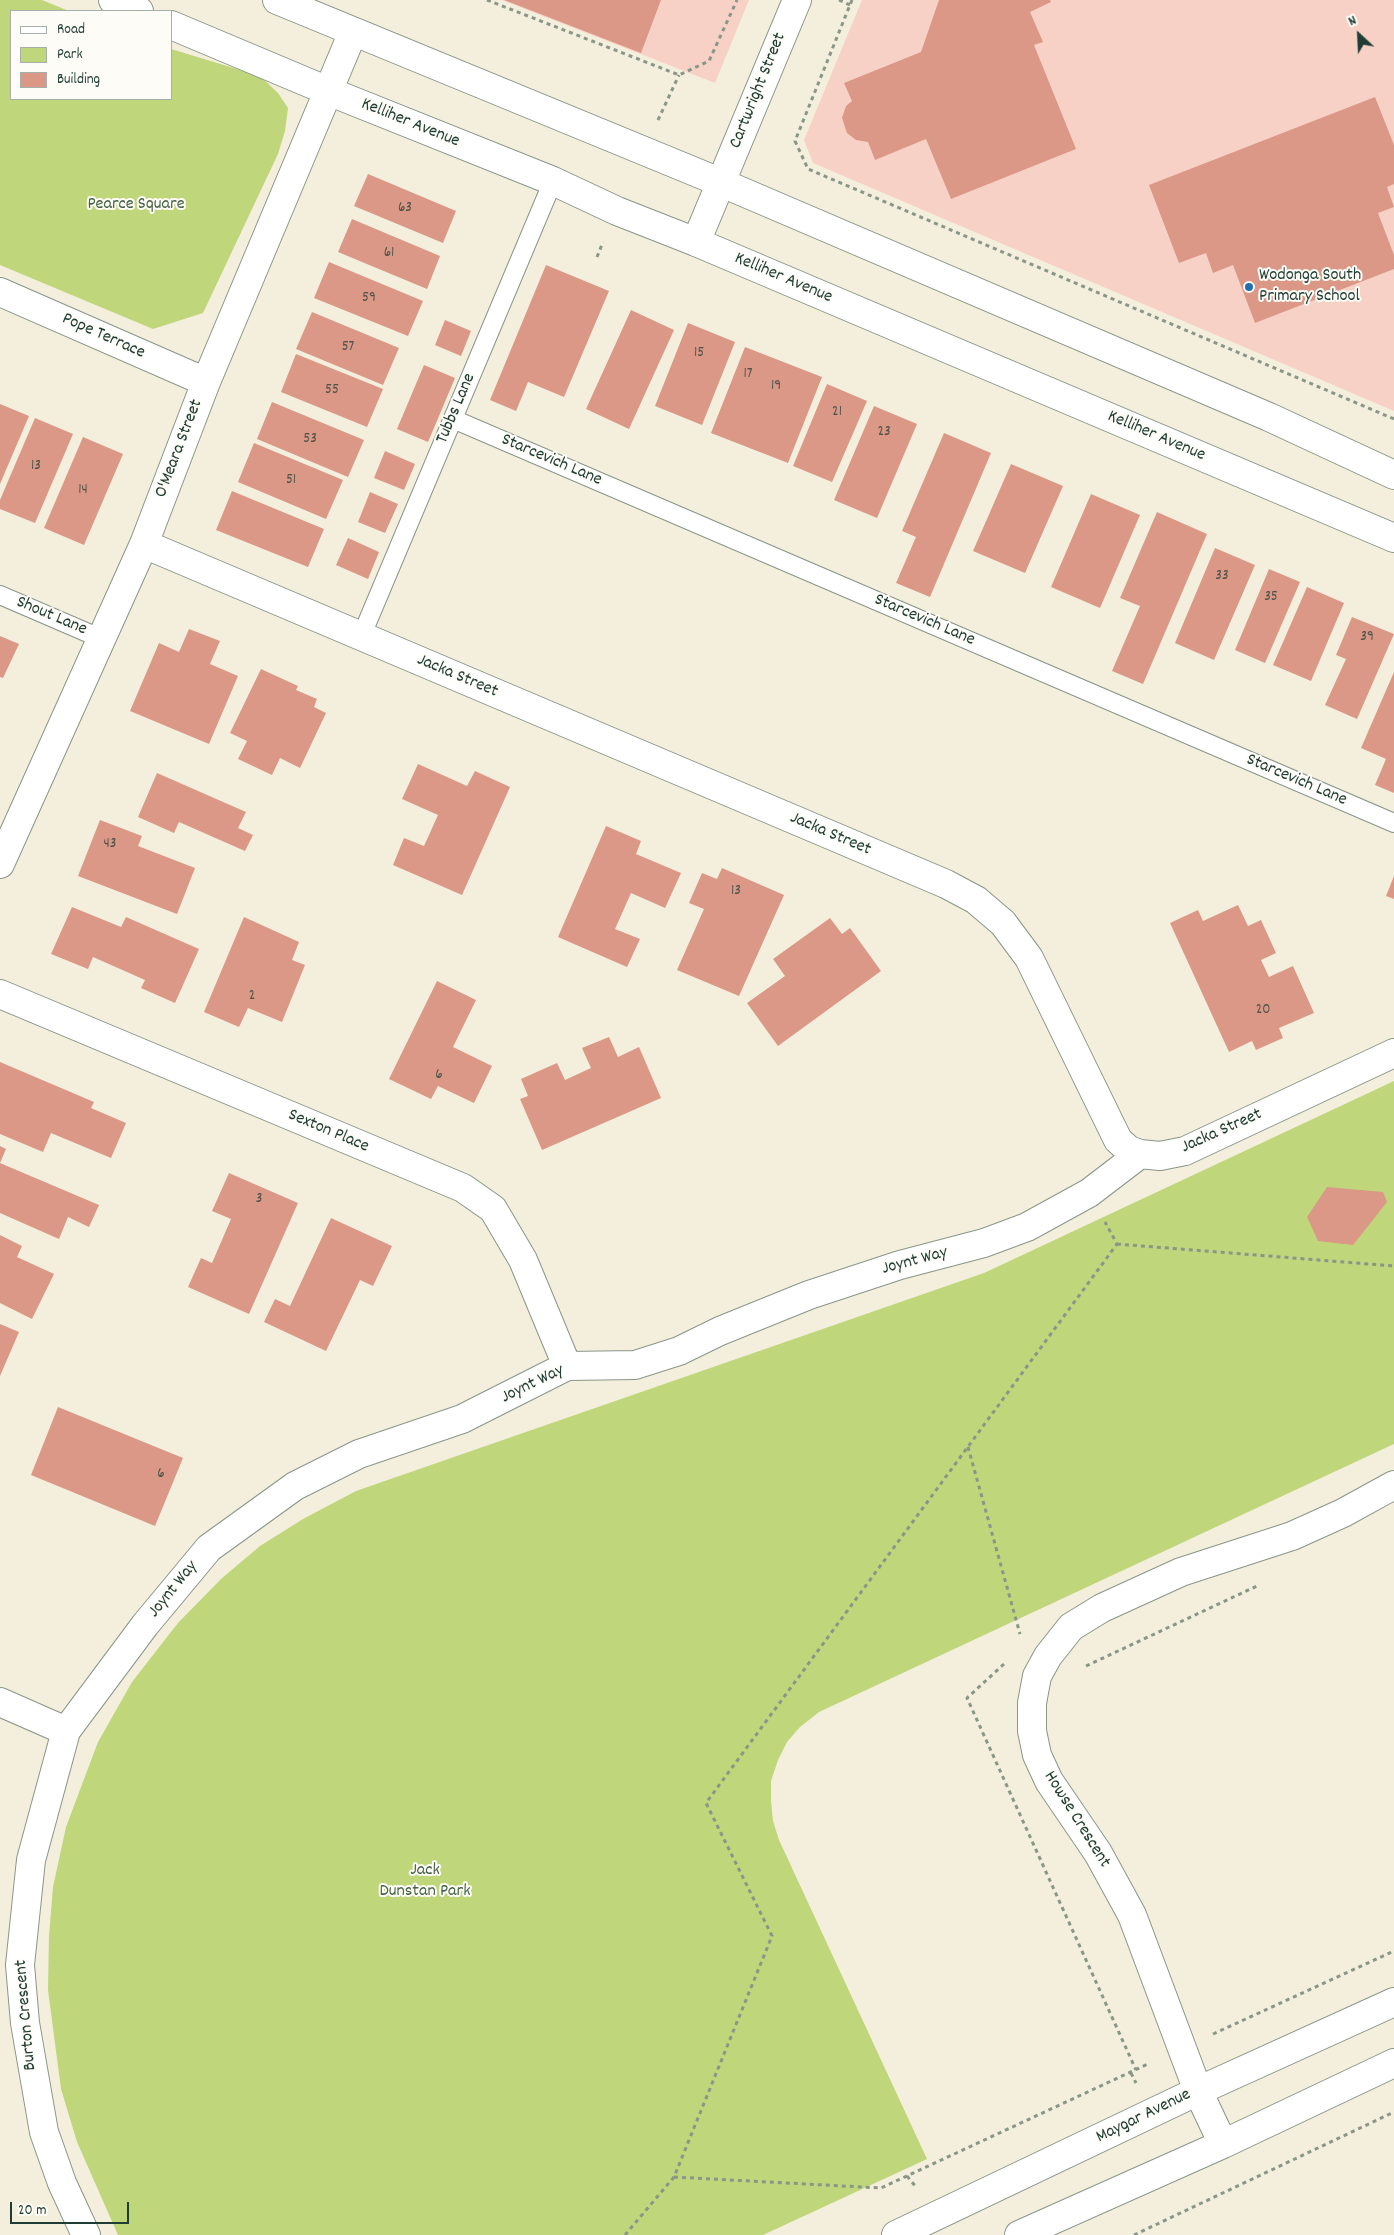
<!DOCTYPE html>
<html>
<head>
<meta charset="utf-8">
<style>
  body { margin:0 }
  #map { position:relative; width:1394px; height:2235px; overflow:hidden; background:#f3efdc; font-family:Dekko,sans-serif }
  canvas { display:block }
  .legend { position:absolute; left:10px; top:10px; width:162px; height:90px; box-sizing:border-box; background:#fdfcf7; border:1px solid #a4b0a9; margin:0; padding:6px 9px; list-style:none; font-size:15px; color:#1f3d34 }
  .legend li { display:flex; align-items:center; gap:10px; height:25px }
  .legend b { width:25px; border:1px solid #a4b0a9 }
  .north { position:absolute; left:1334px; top:10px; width:50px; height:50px; -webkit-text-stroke:4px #fdfcf7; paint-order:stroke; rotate:335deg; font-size:14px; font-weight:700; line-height:20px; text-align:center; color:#1f3d34 }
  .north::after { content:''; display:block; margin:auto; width:18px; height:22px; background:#1f3d34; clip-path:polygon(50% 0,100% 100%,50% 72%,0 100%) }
  .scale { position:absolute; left:10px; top:2202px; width:119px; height:22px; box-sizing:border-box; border:2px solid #1f3d34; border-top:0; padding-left:6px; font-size:15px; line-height:18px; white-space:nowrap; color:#1f3d34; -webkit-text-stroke:4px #fdfcf7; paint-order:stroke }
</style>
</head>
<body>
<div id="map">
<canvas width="1394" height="2235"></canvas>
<ul class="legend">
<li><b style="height:6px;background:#fff"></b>Road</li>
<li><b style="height:14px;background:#bfd67b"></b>Park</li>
<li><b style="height:14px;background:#db9887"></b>Building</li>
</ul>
<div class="north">N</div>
<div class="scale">20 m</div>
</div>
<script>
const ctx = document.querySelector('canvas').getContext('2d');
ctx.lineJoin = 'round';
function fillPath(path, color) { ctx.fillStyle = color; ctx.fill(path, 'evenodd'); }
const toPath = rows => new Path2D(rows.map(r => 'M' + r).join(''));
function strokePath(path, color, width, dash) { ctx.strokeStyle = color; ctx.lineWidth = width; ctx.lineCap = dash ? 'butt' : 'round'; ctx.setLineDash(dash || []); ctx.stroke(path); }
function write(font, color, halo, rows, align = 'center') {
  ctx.font = font + ' Dekko,sans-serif'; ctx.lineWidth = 4; ctx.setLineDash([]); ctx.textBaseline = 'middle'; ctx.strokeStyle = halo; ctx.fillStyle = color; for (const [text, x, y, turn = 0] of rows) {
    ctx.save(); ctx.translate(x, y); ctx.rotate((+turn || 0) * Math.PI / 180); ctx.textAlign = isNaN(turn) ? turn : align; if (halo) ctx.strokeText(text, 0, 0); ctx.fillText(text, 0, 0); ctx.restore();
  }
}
const built = toPath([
  [502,0,749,0,715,83],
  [862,0,1394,0,1394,411,813,163,804,140]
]);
const green = toPath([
  [0,0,42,0,69,11,11,11,11,99,171,99,171,49,260,76,278,93,288,108,285,131,278,154,203,313,153,329,0,265],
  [1394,1081,1394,1444,819,1712,800,1727,787,1742,778,1760,771,1781,771,1801,773,1821,779,1840,927,2159,763,2235,118,2235,77,2142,61,2089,48,1990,49,1936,53,1887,66,1827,98,1742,132,1682,178,1623,221,1579,260,1546,303,1519,356,1491,984,1273]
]);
const building = toPath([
  [504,0,661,0,641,53],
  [939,0,1050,0,1051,2,1030,12,1043,42,1034,45,1076,149,951,199,926,139,875,160,868,142,856,140,847,133,842,118,846,106,852,101,844,83,921,52],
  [1375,97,1394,145,1394,184,1387,187,1394,207,1378,213,1394,255,1394,269,1255,323,1233,265,1213,273,1206,253,1179,263,1149,185],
  [368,174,456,211,443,243,354,206],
  [352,219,440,256,427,289,338,252],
  [329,262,423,301,408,336,314,298],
  [546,265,609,291,564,397,528,382,516,411,490,400],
  [631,310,674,330,629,429,586,409],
  [312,312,399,348,383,385,296,349],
  [445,320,471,331,461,356,435,345],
  [688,323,735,342,702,425,655,406],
  [745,347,822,377,788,463,711,433],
  [296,354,383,389,367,427,281,392],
  [424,365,455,378,428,442,397,429],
  [827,384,867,401,832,482,793,466],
  [272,402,364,440,348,477,257,439],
  [0,404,29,416,0,484],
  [874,406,917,424,877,518,834,500],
  [35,418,73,434,35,523,0,509,0,500],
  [944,433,991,453,930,597,896,583,916,537,902,531],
  [83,437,123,454,84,545,44,528],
  [254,443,343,480,326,519,238,482],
  [385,451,415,464,404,490,374,478],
  [1011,464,1063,486,1025,573,973,551],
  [232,491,324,529,308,567,216,530],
  [370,492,398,504,385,533,358,522],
  [1091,494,1140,515,1100,608,1051,587],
  [1157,512,1207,534,1143,684,1112,671,1140,606,1120,598],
  [348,538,379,552,368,579,336,565],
  [1215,548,1255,565,1214,660,1175,643],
  [1269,569,1300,582,1265,663,1235,650],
  [1307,587,1344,603,1311,681,1273,665],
  [1352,617,1394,634,1357,719,1325,705,1346,659,1336,655],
  [189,629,220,641,210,664,238,676,209,744,130,711,159,643,179,652],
  [0,636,19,644,3,678,0,677],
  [261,669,298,686,296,690,317,699,314,707,326,713,300,768,280,758,272,775,238,759,247,741,230,733],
  [1394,672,1394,793,1375,785,1386,759,1361,748],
  [418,764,467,786,475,771,510,787,462,895,393,865,404,838,424,846,438,815,402,799],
  [157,773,246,812,238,828,253,835,245,851,179,822,174,833,138,817],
  [100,820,142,836,138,846,195,868,177,914,78,876],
  [606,826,641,841,636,854,681,873,665,908,631,893,615,929,640,939,627,967,558,937],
  [722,868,784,895,739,996,677,970,704,909,689,903,702,873,717,879],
  [1394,876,1394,899,1386,896],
  [1238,905,1248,926,1261,920,1276,953,1261,960,1269,977,1293,966,1314,1013,1279,1028,1283,1038,1256,1050,1252,1041,1229,1052,1170,923,1198,910,1203,921],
  [72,907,121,927,126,917,199,949,175,1003,141,988,145,980,93,957,88,969,51,954],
  [244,917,299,942,292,960,305,965,282,1022,248,1008,239,1027,204,1012],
  [830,918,842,934,850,928,881,971,778,1046,747,1003,785,976,773,959],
  [437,981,476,1000,453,1047,492,1066,474,1103,438,1086,431,1099,389,1079],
  [609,1037,618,1057,639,1047,661,1098,542,1150,520,1099,528,1096,521,1079,557,1063,565,1080,591,1068,582,1048],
  [0,1062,94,1102,91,1108,126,1123,111,1158,51,1133,43,1152,0,1134],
  [0,1146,6,1149,0,1163,99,1205,89,1227,68,1217,59,1239,0,1213],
  [229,1173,298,1203,249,1314,188,1287,201,1258,212,1263,231,1219,212,1211],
  [1327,1187,1383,1192,1387,1202,1353,1245,1318,1241,1307,1217],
  [331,1218,392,1246,373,1286,360,1280,326,1351,264,1322,275,1299,290,1306],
  [0,1235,22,1246,17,1257,54,1274,32,1319,0,1303],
  [0,1324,19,1332,0,1376],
  [58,1407,183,1458,155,1526,31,1475]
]);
const path = toPath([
  [487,0,679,75,709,61,737,0],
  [839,0,850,5],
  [852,0,795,141,808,169,1394,419],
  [658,120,679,75],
  [597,257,603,242],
  [1117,1244,1394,1266],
  [968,1447,1020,1634],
  [1004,1664,967,1698,1136,2070],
  [1086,1666,1257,1586],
  [1213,2034,1394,1951],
  [1131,2073,1136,2083],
  [907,2176,916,2187],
  [674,2177,881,2188,1150,2063],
  [625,2235,674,2177,772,1936,706,1803,1117,1244,1105,1222],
  [1134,2235,1394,2112]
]);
const service = toPath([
  [453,419,1394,823],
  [0,595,102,639],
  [361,637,553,181]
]);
const minor = toPath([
  [696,242,797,0],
  [0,292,206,382],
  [144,544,946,884,976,900,1003,923,1029,958,1118,1140,1129,1150,1140,1154,1160,1156,1185,1151,1394,1053],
  [0,864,144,544,206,382,353,32],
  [0,994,463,1188,493,1209,523,1260,567,1366],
  [0,1702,66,1731],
  [1198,2091,1132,1915,1098,1853,1049,1781,1037,1755,1032,1731,1032,1703,1037,1676,1048,1656,1071,1627,1102,1608,1181,1572,1292,1536,1343,1513,1394,1485],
  [86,2235,62,2183,44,2132,25,2023,20,1965,31,1860,66,1731,145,1625,209,1548,295,1486,359,1454,462,1419,567,1366,635,1365,679,1351,720,1331,809,1295,900,1265,984,1243,1027,1227,1089,1193,1140,1154]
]);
const tertiary = toPath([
  [113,0,139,11],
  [277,0,722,183,1269,417,1394,475],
  [171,25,328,91,553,181,617,211,696,242,1394,538],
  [1198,2091,1223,2144],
  [896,2235,1198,2091,1394,2002],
  [1019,2235,1223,2144,1394,2063]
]);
const markers = [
  [1249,287,5,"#1f6fb2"]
];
const numberNames = [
  ["63",405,209],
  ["61",389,254],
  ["59",369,299],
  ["57",348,348],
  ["15",699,354],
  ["17",748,375],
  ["19",776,387],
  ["55",332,391],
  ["21",837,413],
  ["23",884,433],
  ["53",310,440],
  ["13",36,467],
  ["51",291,481],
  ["14",83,491],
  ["33",1222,577],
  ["35",1271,598],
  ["39",1367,638],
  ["43",110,845],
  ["13",736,892],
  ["2",252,997],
  ["20",1263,1011],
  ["6",439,1076],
  ["3",259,1200],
  ["6",161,1475]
];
const streetNames = [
  ["Cartwright Street",759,91,-68],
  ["Kelliher Avenue",410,124,22],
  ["Kelliher Avenue",783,279,23],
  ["Pope Terrace",103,337,24],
  ["Tubbs Lane",457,409,-67],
  ["Kelliher Avenue",1156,437,23],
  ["O'Meara Street",180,449,-69],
  ["Starcevich Lane",551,461,23],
  ["Shout Lane",51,617,23],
  ["Starcevich Lane",924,621,23],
  ["Jacka Street",457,677,23],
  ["Starcevich Lane",1296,781,23],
  ["Jacka Street",830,835,23],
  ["Sexton Place",328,1132,23],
  ["Jacka Street",1222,1132,-24],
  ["Joynt Way",915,1262,-15],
  ["Joynt Way",533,1385,-26],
  ["Joynt Way",174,1590,-51],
  ["Howse Crescent",1076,1820,58],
  ["Burton Crescent",27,2015,-95],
  ["Maygar Avenue",1144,2117,-26]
];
const parkNames = [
  ["Pearce Square",136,206],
  ["Jack",425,1872],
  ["Dunstan Park",425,1893]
];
const poiNames = [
  ["Wodonga South",1259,277],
  ["Primary School",1259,298]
];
fillPath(built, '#f7d1c6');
fillPath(green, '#bfd67b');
fillPath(building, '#db9887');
strokePath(service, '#899688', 20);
strokePath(minor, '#899688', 30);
strokePath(tertiary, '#899688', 30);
strokePath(path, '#899688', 3, [4, 4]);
strokePath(service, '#fff', 18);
strokePath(minor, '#fff', 28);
strokePath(tertiary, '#fff', 28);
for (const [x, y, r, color] of markers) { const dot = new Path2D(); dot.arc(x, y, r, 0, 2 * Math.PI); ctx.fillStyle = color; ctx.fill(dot); strokePath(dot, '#fdfcf7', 2); }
write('15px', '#4e5449', null, numberNames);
write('18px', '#1f3d34', '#fdfcf7', streetNames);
write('18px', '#476346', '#fdfcf7', parkNames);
write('18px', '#1f3d34', '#fdfcf7', poiNames, 'left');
</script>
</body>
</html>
